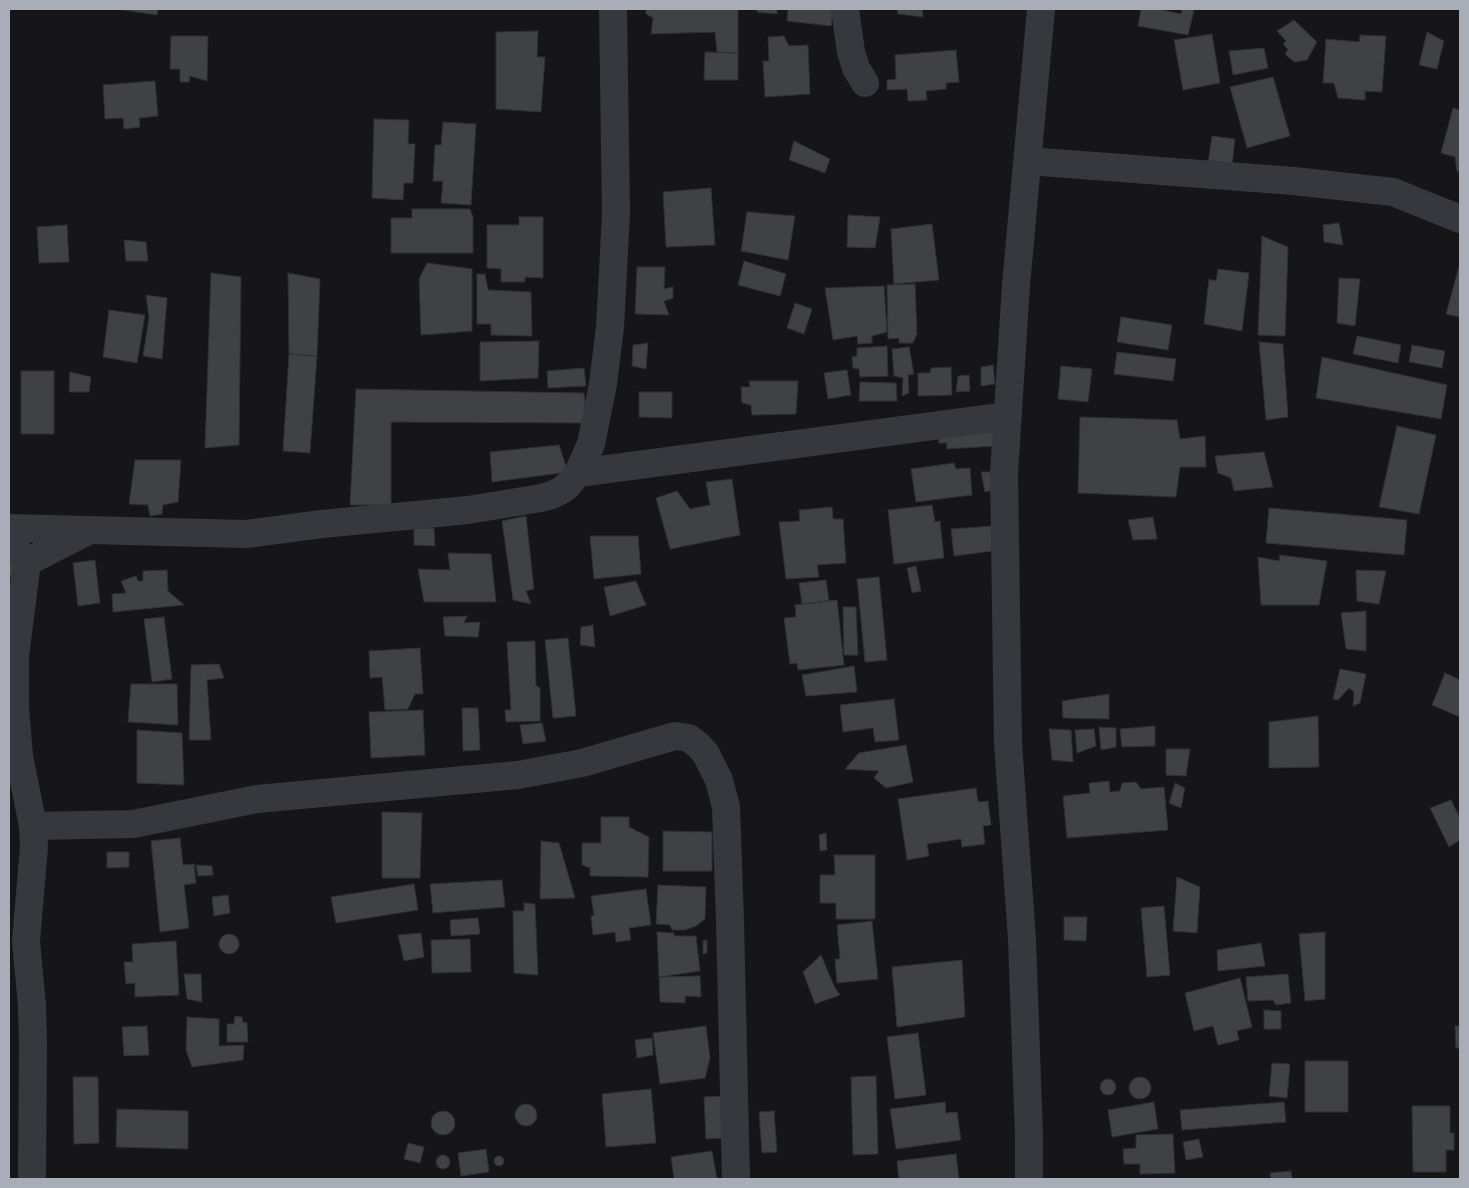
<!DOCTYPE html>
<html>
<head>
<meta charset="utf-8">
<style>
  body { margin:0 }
  #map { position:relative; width:1469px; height:1188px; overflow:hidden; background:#161618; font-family:"Source Sans 3",sans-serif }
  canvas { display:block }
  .frame { position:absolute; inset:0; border:10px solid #a8adb8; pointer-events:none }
</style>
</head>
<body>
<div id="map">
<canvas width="1469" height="1188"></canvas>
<div class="frame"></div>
</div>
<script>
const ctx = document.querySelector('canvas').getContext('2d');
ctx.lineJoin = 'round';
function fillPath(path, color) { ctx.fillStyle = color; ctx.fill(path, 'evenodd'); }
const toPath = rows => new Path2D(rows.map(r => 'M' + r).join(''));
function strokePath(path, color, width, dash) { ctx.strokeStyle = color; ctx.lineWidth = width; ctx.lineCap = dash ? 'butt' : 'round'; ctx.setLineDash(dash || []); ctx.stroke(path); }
const building = toPath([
  [117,9,158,9,157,15,117,9],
  [646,9,738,9,738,53,717,52,715,32,651,34,653,18,646,14,646,9],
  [757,9,777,9,777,14,757,12,757,9],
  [788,9,833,9,831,26,787,21,788,9],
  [897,9,922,9,923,17,898,14,897,9],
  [1141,9,1158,9,1181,14,1182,9,1194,10,1188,35,1138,26,1141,9],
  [1294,20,1317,42,1307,60,1294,62,1285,54,1288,49,1283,44,1286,41,1277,31,1294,20],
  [538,31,537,57,545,57,541,112,496,109,496,32,538,31],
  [1427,32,1444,41,1437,69,1419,65,1427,32],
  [1212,34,1220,83,1183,90,1174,40,1212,34],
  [1360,35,1386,36,1382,92,1365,91,1365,100,1338,98,1334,83,1323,83,1326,39,1359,42,1360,35],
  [171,36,208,36,207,81,190,76,189,82,180,82,180,69,170,69,171,36],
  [784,36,789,46,808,45,810,94,765,97,763,61,769,61,768,37,784,36],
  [1264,48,1268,68,1233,75,1229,51,1264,48],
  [956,50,959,82,946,83,946,89,926,91,927,100,908,101,907,89,887,90,887,80,896,79,895,55,956,50],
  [705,52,738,53,738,80,704,80,705,52],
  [1273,77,1290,136,1247,148,1230,87,1273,77],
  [155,81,158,116,139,118,140,127,124,129,123,118,105,119,103,85,155,81],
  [1453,108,1460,110,1460,172,1457,171,1455,157,1441,153,1453,108],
  [374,119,409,120,408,144,415,144,413,183,404,183,403,200,372,198,374,119],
  [443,122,476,124,471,205,441,203,443,181,433,181,435,145,441,145,443,122],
  [1212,136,1235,139,1232,166,1208,163,1212,136],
  [794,141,830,159,825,173,789,160,794,141],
  [711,188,715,245,666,247,663,192,711,188],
  [412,209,470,209,473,217,473,253,391,253,391,218,412,218,412,209],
  [747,212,795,216,788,260,741,251,747,212],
  [848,215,880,217,875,248,847,247,848,215],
  [519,217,543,217,543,278,525,277,525,282,501,282,501,269,487,268,487,225,519,225,519,217],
  [1339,223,1343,245,1324,242,1323,225,1339,223],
  [932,224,939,280,894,284,891,229,932,224],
  [67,225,69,262,39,263,37,227,67,225],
  [1262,236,1288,247,1285,336,1258,335,1262,236],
  [124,240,146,242,148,261,126,261,124,240],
  [744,261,786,274,780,296,738,285,744,261],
  [427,263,472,269,472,331,421,335,419,279,427,263],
  [1460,263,1460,317,1446,314,1460,263],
  [637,267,665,267,664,289,673,287,673,298,664,301,669,315,635,314,637,267],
  [1218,269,1249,273,1242,331,1204,324,1209,279,1216,281,1218,269],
  [211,273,241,277,239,445,205,448,211,273],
  [288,273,320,279,317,356,289,354,288,273],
  [477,274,485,274,488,290,531,292,532,336,491,335,491,324,477,324,477,274],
  [1339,278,1360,279,1355,326,1337,323,1339,278],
  [915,284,917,334,913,343,899,343,899,338,888,339,887,285,915,284],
  [884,286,887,332,872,336,872,343,858,344,857,336,833,340,825,288,884,286],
  [146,295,167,298,162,359,143,356,149,318,146,295],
  [795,303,812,309,804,334,787,328,795,303],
  [109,310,145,315,137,363,103,357,109,310],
  [1121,317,1172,325,1168,350,1117,342,1121,317],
  [1357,336,1401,345,1398,363,1353,354,1357,336],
  [539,341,538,378,480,381,480,342,539,341],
  [1259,342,1283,344,1288,417,1266,420,1259,342],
  [648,343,646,369,632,366,633,345,648,343],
  [1412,345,1445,351,1442,368,1409,362,1412,345],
  [887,346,888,376,860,377,859,369,853,368,852,357,857,356,857,348,887,346],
  [909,347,914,374,908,375,909,393,902,396,903,378,894,376,892,349,909,347],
  [1117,352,1176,359,1173,381,1114,374,1117,352],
  [289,354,317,356,310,453,283,451,289,354],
  [1322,357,1447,385,1441,419,1316,398,1322,357],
  [993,365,995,384,981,386,981,367,993,365],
  [1061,366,1092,369,1088,402,1058,399,1061,366],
  [951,367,952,395,918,396,918,373,930,373,931,368,951,367],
  [584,368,586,386,548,388,547,371,584,368],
  [847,370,851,395,828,399,824,373,847,370],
  [21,371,54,371,54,434,21,434,21,371],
  [70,372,91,377,89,392,69,392,70,372],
  [969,375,970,391,956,392,958,376,969,375],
  [749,381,798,381,796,414,752,415,751,405,742,403,741,387,750,387,749,381],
  [860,382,896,383,897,401,859,401,860,382],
  [356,389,584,393,587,423,391,422,391,505,350,505,356,389],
  [639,392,672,392,672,418,639,417,639,392],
  [1080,417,1177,420,1180,439,1205,436,1206,467,1180,467,1176,497,1078,493,1080,417],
  [1397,426,1436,435,1419,514,1379,507,1397,426],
  [994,428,996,446,947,449,947,443,939,443,938,431,994,428],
  [559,445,568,472,492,482,490,452,559,445],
  [1264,452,1273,487,1234,491,1231,478,1218,473,1215,456,1264,452],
  [135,460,181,460,178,502,163,505,162,514,150,516,148,505,129,504,135,460],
  [954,463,956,469,970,468,972,495,916,502,911,469,954,463],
  [981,472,997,472,998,489,985,492,981,472],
  [732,479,740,535,670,549,656,498,677,491,690,509,710,505,706,482,732,479],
  [932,505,935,522,940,521,944,558,894,564,888,510,932,505],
  [832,507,833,519,843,519,846,563,817,565,819,577,786,579,779,522,800,521,799,510,832,507],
  [1269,508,1407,520,1404,555,1266,543,1269,508],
  [526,516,534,589,526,591,531,604,513,600,502,521,526,516],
  [1153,517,1157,539,1133,540,1128,520,1153,517],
  [992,526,992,551,954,556,951,529,992,526],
  [414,528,434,528,435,546,414,545,414,528],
  [590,536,638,536,641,574,594,579,590,536],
  [448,553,491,554,496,602,424,602,418,569,450,570,448,553],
  [1280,555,1327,561,1319,605,1261,605,1258,557,1279,561,1280,555],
  [9,558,19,576,9,577,9,558],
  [95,560,100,603,78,606,73,563,95,560],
  [916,566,921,591,912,593,907,568,916,566],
  [167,570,168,591,184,605,113,612,112,594,126,593,121,581,136,576,138,581,143,581,143,571,167,570],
  [1356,570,1386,571,1379,604,1357,601,1356,570],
  [879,577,887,660,865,662,857,579,879,577],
  [826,580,829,601,802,604,799,583,826,580],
  [636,581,646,605,610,616,604,587,636,581],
  [837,600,844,665,798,670,797,663,790,664,784,618,796,617,795,605,837,600],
  [843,607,856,607,858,655,844,655,843,607],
  [1366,611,1366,651,1346,649,1341,613,1366,611],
  [467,616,464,623,480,622,478,637,445,636,443,617,467,616],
  [164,617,172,679,152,682,144,619,164,617],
  [593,625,595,647,580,645,581,627,593,625],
  [568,638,576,716,553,718,545,640,568,638],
  [535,641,536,686,540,688,540,721,506,722,505,710,511,710,507,642,535,641],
  [420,648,423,694,415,694,408,709,385,710,382,677,370,678,369,651,420,648],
  [219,664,224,678,207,680,211,740,189,740,191,665,219,664],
  [854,666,857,692,806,696,802,675,854,666],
  [1340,669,1366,674,1360,703,1353,706,1354,692,1349,688,1338,700,1333,699,1340,669],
  [1445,673,1460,680,1460,717,1432,705,1445,673],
  [131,684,177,684,178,725,128,722,131,684],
  [1109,694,1109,719,1063,718,1062,701,1109,694],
  [894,699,899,740,875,742,873,728,843,732,840,705,894,699],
  [462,708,478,708,480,750,463,751,462,708],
  [423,710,425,755,371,758,369,712,423,710],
  [1318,716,1319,767,1269,768,1269,722,1318,716],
  [542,723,546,741,523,744,520,725,542,723],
  [1155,726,1155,746,1122,747,1120,729,1155,726],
  [1099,727,1116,728,1116,747,1101,750,1099,727],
  [1049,729,1071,730,1073,762,1052,760,1049,729],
  [1094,729,1096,746,1077,753,1075,730,1094,729],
  [137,730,182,733,184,785,137,783,137,730],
  [906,745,913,782,886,788,874,778,879,771,845,769,859,753,906,745],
  [1166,749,1190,749,1186,776,1166,775,1166,749],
  [1109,781,1110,792,1120,791,1122,783,1136,782,1141,789,1164,787,1168,830,1067,838,1063,796,1090,793,1089,783,1109,781],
  [1175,783,1185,788,1181,808,1169,803,1175,783],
  [976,788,978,802,988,801,991,825,983,826,985,844,962,847,961,839,927,844,929,856,907,860,898,799,976,788],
  [1451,800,1460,818,1460,840,1449,847,1430,808,1451,800],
  [382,812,422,813,420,878,382,878,382,812],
  [601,817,629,817,629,827,649,837,648,877,590,876,590,868,582,865,582,843,601,843,601,817],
  [663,831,712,832,712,871,663,871,663,831],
  [826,833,827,850,820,851,819,835,826,833],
  [180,838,183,865,194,864,196,883,184,885,189,928,160,932,151,841,180,838],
  [541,841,559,843,575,898,540,899,541,841],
  [107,852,129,852,129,867,107,868,107,852],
  [834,855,875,855,875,919,836,919,836,903,820,903,820,875,835,875,834,855],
  [196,865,212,866,213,875,198,876,196,865],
  [1177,877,1200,887,1197,933,1173,931,1177,877],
  [502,880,505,907,433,913,430,884,502,880],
  [414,884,418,910,336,923,331,897,414,884],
  [658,885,706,887,705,919,696,926,685,930,672,930,670,925,656,924,658,885],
  [646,889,651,925,629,928,631,940,616,942,615,932,593,935,591,916,594,915,591,896,646,889],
  [228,895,230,913,214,916,212,897,228,895],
  [524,903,535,904,538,975,514,973,513,911,524,911,524,903],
  [1164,906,1170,975,1147,977,1141,908,1164,906],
  [1064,917,1087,917,1086,941,1064,940,1064,917],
  [478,918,480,934,451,936,450,920,478,918],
  [872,921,878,979,837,983,835,959,840,959,837,925,872,921],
  [657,932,674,933,674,936,696,936,700,971,659,977,657,932],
  [1325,932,1325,999,1305,1001,1299,934,1325,932],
  [421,933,424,957,404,961,398,935,421,933],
  '219 944a10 10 0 1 1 20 0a10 10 0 1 1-20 0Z',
  [470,939,471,972,432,973,431,940,470,939],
  [707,940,707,953,703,954,703,941,707,940],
  [176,941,179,995,135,997,135,983,126,984,124,962,133,962,132,944,176,941],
  [1261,943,1265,966,1218,971,1217,950,1261,943],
  [821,955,835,988,840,995,815,1004,803,972,821,955],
  [962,960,965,1017,897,1027,892,967,962,960],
  [184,974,201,974,202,1002,187,999,184,974],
  [1288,974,1291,1003,1276,1005,1273,1000,1248,1001,1246,977,1288,974],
  [700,976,701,997,685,996,685,1003,660,1002,659,977,700,976],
  [1240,978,1252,1027,1237,1031,1239,1040,1218,1045,1213,1026,1194,1031,1185,993,1240,978],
  [1264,1010,1281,1011,1281,1029,1264,1029,1264,1010],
  [235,1016,242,1017,243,1022,247,1023,248,1042,227,1042,227,1024,234,1024,235,1016],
  [187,1017,219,1019,219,1046,244,1045,243,1060,192,1067,186,1050,187,1017],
  [147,1026,149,1055,124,1056,122,1027,147,1026],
  [706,1026,710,1058,705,1078,660,1084,653,1033,706,1026],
  [1455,1026,1460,1026,1460,1048,1456,1048,1455,1026],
  [918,1033,926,1095,895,1099,887,1037,918,1033],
  [652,1038,653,1055,637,1058,635,1040,652,1038],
  [1305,1061,1348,1061,1348,1112,1305,1112,1305,1061],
  [1272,1063,1290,1064,1287,1098,1269,1096,1272,1063],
  [876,1076,878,1154,853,1155,851,1077,876,1076],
  [73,1077,98,1077,99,1143,74,1144,73,1077],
  '1129 1088a11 11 0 1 1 22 0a11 11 0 1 1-22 0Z',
  '1100 1087a8 8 0 1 1 16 0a8 8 0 1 1-16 0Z',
  [651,1089,656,1143,606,1147,602,1094,651,1089],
  [723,1096,724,1138,706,1139,704,1097,723,1096],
  [945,1102,946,1113,957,1112,961,1140,896,1149,890,1109,945,1102],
  [1154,1102,1158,1129,1112,1137,1108,1110,1154,1102],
  [1284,1102,1286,1122,1182,1130,1180,1110,1284,1102],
  '515 1115a11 11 0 1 1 22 0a11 11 0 1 1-22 0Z',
  [1412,1106,1450,1106,1450,1133,1454,1133,1454,1150,1446,1150,1446,1172,1413,1172,1412,1106],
  [117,1109,188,1111,188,1149,116,1147,117,1109],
  [774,1111,777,1152,762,1153,759,1112,774,1111],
  '431 1123a12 12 0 1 1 24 0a12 12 0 1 1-24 0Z',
  [1173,1134,1175,1173,1140,1174,1140,1164,1124,1164,1123,1149,1136,1148,1136,1135,1173,1134],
  [1199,1139,1203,1157,1186,1160,1183,1142,1199,1139],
  [408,1143,424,1147,420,1163,404,1159,408,1143],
  [486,1149,489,1172,461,1176,458,1153,486,1149],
  [712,1151,717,1179,674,1179,671,1157,712,1151],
  [956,1154,959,1179,899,1179,897,1161,956,1154],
  '436 1162a7 7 0 1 1 14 0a7 7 0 1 1-14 0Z',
  '494 1161a5 5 0 1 1 10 0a5 5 0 1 1-10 0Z',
  [1291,1171,1292,1179,1271,1179,1270,1173,1291,1171]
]);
const minor = toPath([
  [845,9,851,52,856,68,865,83],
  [1028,161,1294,181,1393,192,1460,219],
  [578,473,1008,416],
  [9,528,246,534,322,524,468,510,541,498,552,495,562,490,569,484,578,473,591,444,603,384,610,327,616,214,613,9],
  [9,541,27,562,15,656,15,708,19,756,33,826,34,847,26,941,32,1006,33,1043,32,1179],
  [27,562,88,531],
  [33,826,133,824,257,799,518,775,582,763,675,736,689,738,698,745,706,754,719,780,726,807,730,921,736,1179],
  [1029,1179,1029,1136,1022,939,1008,743,1004,473,1016,285,1041,9]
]);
fillPath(building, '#404145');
strokePath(building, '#303034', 1);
strokePath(minor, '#37383d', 28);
</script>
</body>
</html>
